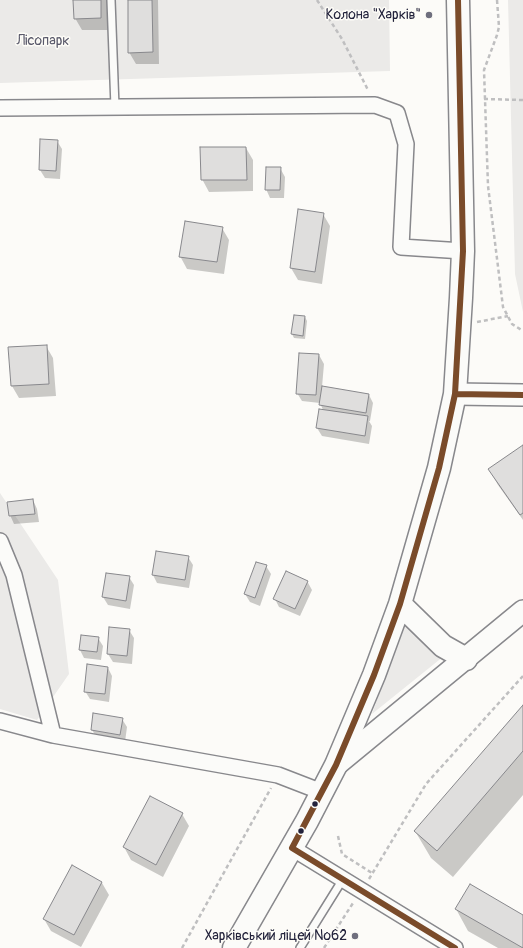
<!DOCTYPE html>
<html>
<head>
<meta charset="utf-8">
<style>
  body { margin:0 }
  canvas { display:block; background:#fcfbf8 }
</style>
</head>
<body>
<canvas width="523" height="948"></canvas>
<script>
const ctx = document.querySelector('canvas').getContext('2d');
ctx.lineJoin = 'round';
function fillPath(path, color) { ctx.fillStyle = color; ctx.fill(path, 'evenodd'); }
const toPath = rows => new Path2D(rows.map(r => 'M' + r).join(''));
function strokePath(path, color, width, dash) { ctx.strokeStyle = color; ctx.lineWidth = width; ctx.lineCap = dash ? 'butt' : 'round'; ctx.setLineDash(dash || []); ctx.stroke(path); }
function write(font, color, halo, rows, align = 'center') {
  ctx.font = font + ' Pangolin,sans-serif'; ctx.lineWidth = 3; ctx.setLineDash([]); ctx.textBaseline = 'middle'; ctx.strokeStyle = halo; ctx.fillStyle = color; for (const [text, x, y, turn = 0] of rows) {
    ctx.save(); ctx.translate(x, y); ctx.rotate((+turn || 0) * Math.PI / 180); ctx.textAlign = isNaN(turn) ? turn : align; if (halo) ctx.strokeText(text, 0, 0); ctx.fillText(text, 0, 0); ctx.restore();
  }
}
const green = toPath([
  [0,0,389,0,390,71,0,83],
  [508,0,523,0,523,312,515,274],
  [0,493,58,580,69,674,37,720,0,709],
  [404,624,408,626,444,656,372,714]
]);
const shadow = toPath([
  [74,0,107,0,108,30,82,30,75,18],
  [129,0,158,0,159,64,136,64,129,52],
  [57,141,62,149,60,179,45,178,40,170],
  [246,148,253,160,253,191,209,192,202,179],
  [280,168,285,177,284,198,270,198,266,189],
  [323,214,330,226,322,284,298,280,291,268],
  [222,228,229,240,224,274,187,269,180,256],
  [294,316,305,317,307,321,305,339,294,338,292,334],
  [46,346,53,358,56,396,19,398,12,386,10,348],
  [319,355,324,364,322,387,369,395,373,403,370,421,369,421,372,426,369,444,322,436,317,428,320,410,323,410,320,403,302,401,297,393],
  [523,446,523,520,498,485,489,469],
  [33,500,37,509,39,522,14,524,10,515],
  [188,557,193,565,189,588,157,583,153,575],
  [266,566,271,574,260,606,250,602,245,594],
  [129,577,134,585,130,609,108,605,103,597],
  [307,581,312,590,300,616,279,607,275,599],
  [129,630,134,638,132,664,113,662,108,654],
  [98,638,103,646,101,660,84,658,80,650],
  [108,668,112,676,109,702,90,699,85,691],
  [523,706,523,795,453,877,431,858,415,831],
  [122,719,127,727,125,742,97,738,92,730],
  [150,797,182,814,189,826,163,877,131,860,124,847],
  [72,867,102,883,109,895,81,947,51,931,44,919],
  [456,909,523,916,523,948,498,948,468,931]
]);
const building = toPath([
  [73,0,101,0,101,18,74,19,73,0],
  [128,0,152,0,153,52,128,53,128,0],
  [40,139,58,140,56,171,39,170,40,139],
  [200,147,246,147,247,180,201,180,200,147],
  [266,167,281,167,280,190,265,190,266,167],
  [298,209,324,213,315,272,290,268,298,209],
  [185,221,223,227,217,262,179,257,185,221],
  [294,315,305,316,303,336,291,334,294,315],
  [47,345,49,384,11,386,8,347,47,345],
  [299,353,319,354,316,395,296,394,299,353],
  [322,386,369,394,366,413,319,405,322,386],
  [319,409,368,416,365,436,316,428,319,409],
  [523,445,523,513,520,515,488,469,523,445],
  [33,499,35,514,9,516,7,502,33,499],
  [156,551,189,556,185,580,152,575,156,551],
  [256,562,267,565,255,598,244,594,256,562],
  [286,571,308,581,295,609,273,599,286,571],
  [106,573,130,576,126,601,102,597,106,573],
  [109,627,130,629,127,656,107,654,109,627],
  [81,635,99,637,97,652,79,650,81,635],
  [87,664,108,667,105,694,84,692,87,664],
  [523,705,523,751,437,851,414,831,523,705],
  [93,713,123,718,120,735,91,730,93,713],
  [150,796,183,813,156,865,123,847,150,796],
  [72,865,102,882,74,935,43,919,72,865],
  [470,884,523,915,523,948,455,909,470,884]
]);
const path = toPath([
  [317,0,342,39,368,90],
  [497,0,499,27,497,35,484,70,488,186,503,307,512,324,523,331],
  [484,99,523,100],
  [477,322,508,316],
  [338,836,342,854,372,873],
  [369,879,426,784,523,676],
  [182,948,271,788],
  [324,948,353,903]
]);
const lane = toPath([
  [111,0,115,107],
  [300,948,343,879]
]);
const street = toPath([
  [0,108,375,105,397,113,406,144,401,247,463,251],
  [0,541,14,575,53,735],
  [0,721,53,735,278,775,322,792],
  [292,848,455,948]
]);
const secondary = toPath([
  [455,394,523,395],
  [336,765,523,611]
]);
const primary = toPath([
  [400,604,443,646,466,659],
  [234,948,307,821,336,765,374,675,400,604,439,468,455,394,461,298,463,251,458,0]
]);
const bus1 = toPath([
  [455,394,523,395],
  [455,948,292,848,336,765,374,675,400,604,439,468,455,394,463,251,458,0]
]);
const markers = [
  [429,15,4,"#6e6e7d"],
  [315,804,3.5,"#22223b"],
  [301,831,3.5,"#22223b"],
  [355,936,4,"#6e6e7d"]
];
const poiNames = [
  ["Колона \"Харків\"",421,15],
  ["Харківський ліцей №62",347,936]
];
const parkNames = [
  ["Лісопарк",43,41]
];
fillPath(green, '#ebeae8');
fillPath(shadow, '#0003');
fillPath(building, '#dfdedd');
strokePath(building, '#88888c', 1);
strokePath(lane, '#88888c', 10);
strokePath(street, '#88888c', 18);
strokePath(secondary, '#88888c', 24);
strokePath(primary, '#88888c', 25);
strokePath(path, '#bfbfc0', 2.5, [4, 3]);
strokePath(lane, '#fbfbf9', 7);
strokePath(street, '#fbfbf9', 15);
strokePath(secondary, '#fbfbf9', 21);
strokePath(primary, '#fbfbf9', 22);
strokePath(bus1, '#7a4b2a', 6);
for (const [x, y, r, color] of markers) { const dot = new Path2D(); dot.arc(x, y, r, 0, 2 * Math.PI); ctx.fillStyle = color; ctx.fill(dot); strokePath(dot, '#fdfcf7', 1.5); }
write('14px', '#22223b', '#fdfcf7', poiNames, 'right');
write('14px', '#5a5a6b', '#fdfcf7', parkNames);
</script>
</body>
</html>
